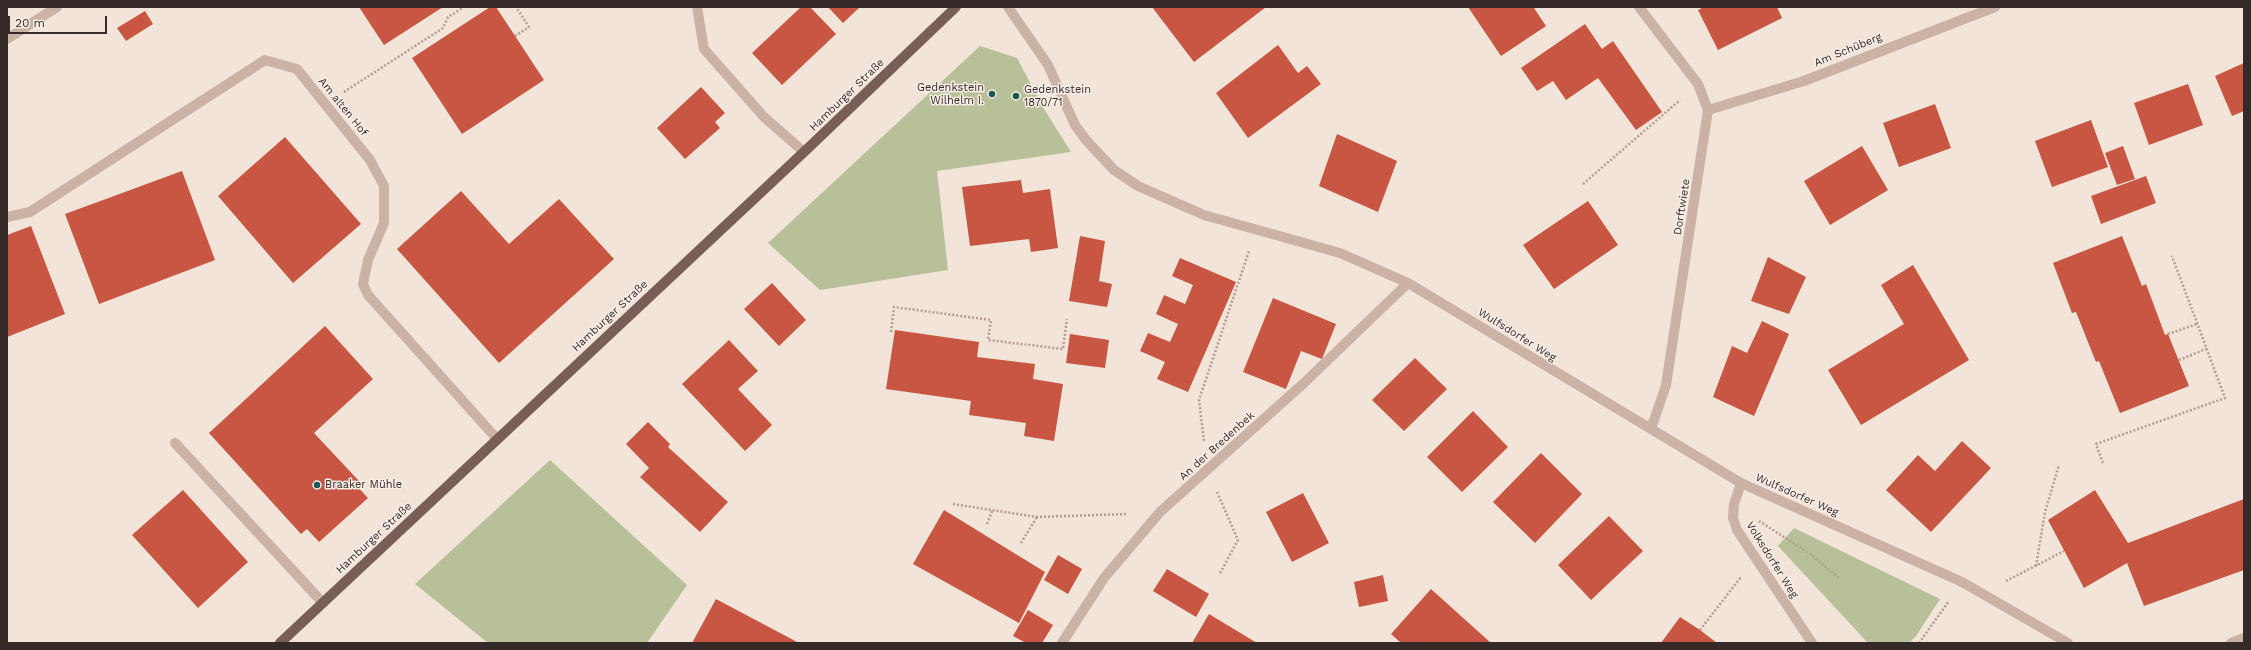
<!DOCTYPE html>
<html>
<head>
<meta charset="utf-8">
<style>
  body { margin:0 }
  #map { position:relative; width:2251px; height:650px; overflow:hidden; background:#f2e4d9; font-family:"Work Sans",sans-serif }
  canvas { display:block }
  .frame { position:absolute; inset:0; border:8px solid #352a27; pointer-events:none }
  .scale { position:absolute; left:8px; top:16px; width:99px; height:18px; box-sizing:border-box; border:2px solid #352a27; border-top:0; padding-left:5px; font-size:12px; line-height:14px; white-space:nowrap; color:#352a27; -webkit-text-stroke:3px #f9eee6; paint-order:stroke }
</style>
</head>
<body>
<div id="map">
<canvas width="2251" height="650"></canvas>
<div class="frame"></div>
<div class="scale">20 m</div>
</div>
<script>
const ctx = document.querySelector('canvas').getContext('2d');
ctx.lineJoin = 'round';
function fillPath(path, color) { ctx.fillStyle = color; ctx.fill(path, 'evenodd'); }
const toPath = rows => new Path2D(rows.map(r => 'M' + r).join(''));
function strokePath(path, color, width, dash) { ctx.strokeStyle = color; ctx.lineWidth = width; ctx.lineCap = dash ? 'butt' : 'round'; ctx.setLineDash(dash || []); ctx.stroke(path); }
function write(font, color, halo, rows, align = 'center') {
  ctx.font = font + ' "Work Sans",sans-serif'; ctx.lineWidth = 3; ctx.setLineDash([]); ctx.textBaseline = 'middle'; ctx.strokeStyle = halo; ctx.fillStyle = color; for (const [text, x, y, turn = 0] of rows) {
    ctx.save(); ctx.translate(x, y); ctx.rotate((+turn || 0) * Math.PI / 180); ctx.textAlign = isNaN(turn) ? turn : align; if (halo) ctx.strokeText(text, 0, 0); ctx.fillText(text, 0, 0); ctx.restore();
  }
}
const green = toPath([
  [980,46,1017,58,1044,109,1071,152,937,171,948,270,820,290,768,243],
  [550,460,687,585,647,643,488,643,415,584],
  [1794,528,1940,599,1916,636,1909,643,1868,643,1778,546]
]);
const building = toPath([
  [359,7,443,7,384,45],
  [490,7,496,7,544,80,462,134,412,58],
  [801,7,810,7,836,34,782,85,752,53],
  [828,7,860,7,843,23],
  [1152,7,1266,7,1194,62],
  [1468,7,1536,7,1534,8,1546,26,1501,56],
  [1704,7,1777,7,1782,18,1718,50,1698,10],
  [145,11,153,24,126,41,117,28],
  [1585,24,1602,49,1613,41,1662,112,1636,130,1598,78,1566,100,1553,81,1537,91,1521,68],
  [1278,45,1298,73,1307,66,1321,84,1248,138,1216,93],
  [2244,63,2244,111,2232,116,2215,76],
  [2188,84,2203,125,2149,145,2134,103],
  [701,87,725,113,715,122,720,128,685,159,657,128],
  [1935,104,1951,148,1899,167,1883,123],
  [2091,120,2108,167,2052,187,2035,141],
  [1337,134,1397,161,1378,212,1319,186],
  [285,137,361,224,293,283,218,196],
  [1862,146,1888,190,1830,225,1804,181],
  [2123,146,2135,179,2117,185,2105,153],
  [182,171,215,260,99,304,65,214],
  [2146,176,2156,203,2101,224,2091,196],
  [1021,180,1023,193,1050,189,1058,248,1031,252,1029,239,970,246,962,187],
  [461,191,509,244,559,199,614,259,499,363,397,249],
  [1588,201,1618,245,1554,289,1523,245],
  [31,226,65,314,7,337,7,235],
  [1080,236,1105,241,1099,281,1112,284,1107,307,1069,301],
  [2122,236,2142,286,2146,284,2165,335,2168,334,2189,386,2120,413,2099,361,2096,362,2076,312,2072,313,2053,263],
  [1768,257,1806,277,1789,314,1751,301],
  [1180,258,1236,282,1188,392,1157,379,1165,362,1140,351,1148,333,1170,342,1178,324,1156,314,1164,295,1185,304,1193,285,1172,276],
  [1913,265,1969,360,1861,425,1828,370,1904,324,1881,285],
  [772,283,806,320,779,346,744,309],
  [1273,298,1336,324,1322,359,1301,351,1286,389,1243,372],
  [1762,321,1789,334,1754,416,1713,397,1732,346,1747,353],
  [325,326,373,379,314,433,359,481,355,484,368,498,319,542,307,529,301,534,209,433],
  [895,330,979,342,977,357,1035,364,1033,379,1063,384,1054,441,1024,436,1026,423,969,415,971,401,886,389],
  [1070,334,1109,340,1105,368,1066,363],
  [729,340,758,371,738,389,772,425,745,451,682,384],
  [1415,358,1447,389,1404,431,1372,400],
  [1473,411,1508,447,1462,492,1427,457],
  [648,422,670,444,668,447,728,502,700,532,640,477,649,468,626,444],
  [1962,441,1991,468,1931,532,1886,490,1918,455,1935,471],
  [1541,453,1582,494,1535,543,1493,502],
  [183,490,248,562,198,608,132,535],
  [2095,490,2128,543,2244,499,2244,570,2144,606,2127,563,2084,588,2048,520],
  [1303,493,1329,543,1292,562,1266,512],
  [944,510,1045,572,1019,623,913,564],
  [1609,516,1643,551,1591,600,1558,565],
  [1058,555,1082,569,1068,594,1044,580],
  [1167,569,1209,594,1196,617,1153,591],
  [1383,575,1388,601,1359,607,1354,582],
  [1431,589,1491,643,1401,643,1391,634],
  [716,599,799,643,692,643],
  [1028,610,1053,625,1042,643,1026,643,1013,636],
  [1209,614,1257,643,1192,643],
  [1680,617,1700,630,1717,643,1661,643]
]);
const path = toPath([
  [515,36,529,27,516,7],
  [344,92,443,28,448,17,464,7],
  [1583,184,1680,100],
  [891,332,894,307,991,320,988,340,1063,349,1067,319],
  [2168,334,2197,324],
  [2179,360,2206,349],
  [1204,441,1199,400,1249,251],
  [2103,463,2096,444,2225,398,2172,256],
  [1217,492,1238,540,1219,575],
  [953,504,1037,517,1128,514],
  [1759,521,1809,553,1839,578],
  [987,524,992,511],
  [1021,543,1037,517],
  [2036,566,2045,512,2059,465],
  [2006,581,2064,551],
  [1700,630,1741,577],
  [1919,643,1949,601]
]);
const minor = toPath([
  [697,7,704,49,764,117,804,152],
  [1008,7,1048,65,1075,125,1086,140,1114,170,1138,186,1204,215,1340,253,1408,283,1741,483,1962,582,2068,643],
  [1639,7,1698,84,1708,110,1666,385,1651,429],
  [7,39,57,7],
  [1708,110,1804,81,1995,7],
  [7,217,30,212,265,60,297,69,370,160,384,186,384,223,368,260,363,284,368,295,497,439],
  [175,443,323,603],
  [1741,483,1734,504,1733,518,1737,530,1812,643],
  [1062,643,1104,578,1160,512,1304,383,1408,283],
  [2231,643,2244,638]
]);
const major = toPath([
  [280,643,804,152,956,7]
]);
const markers = [
  [992,94,4,"#1c5755"],
  [1016,96,4,"#1c5755"],
  [317,485,4,"#1c5755"]
];
const streetNames = [
  ["Am Schüberg",1848,50,-22],
  ["Hamburger Straße",847,95,-44],
  ["Am alten Hof",343,107,51],
  ["Dorftwiete",1682,207,-81],
  ["Hamburger Straße",610,316,-43],
  ["Wulfsdorfer Weg",1517,335,32],
  ["An der Bredenbek",1217,446,-42],
  ["Wulfsdorfer Weg",1797,495,24],
  ["Hamburger Straße",374,538,-43],
  ["Volksdorfer Weg",1772,560,58]
];
const poiNames = [
  ["Gedenkstein",984,88,"right"],
  ["Wilhelm I.",984,101,"right"],
  ["Gedenkstein",1024,90],
  ["1870/71",1024,103],
  ["Braaker Mühle",325,485]
];
fillPath(green, '#b7c099');
fillPath(building, '#c75642');
strokePath(path, '#b59c90', 2.5, [2, 2]);
strokePath(minor, '#cab2a5', 10);
strokePath(major, '#775f57', 10);
for (const [x, y, r, color] of markers) { const dot = new Path2D(); dot.arc(x, y, r, 0, 2 * Math.PI); ctx.fillStyle = color; ctx.fill(dot); strokePath(dot, '#f9eee6', 1.5); }
write('11px', '#352a27', '#f9eee6', streetNames);
write('11px', '#352a27', '#f9eee6', poiNames, 'left');
</script>
</body>
</html>
